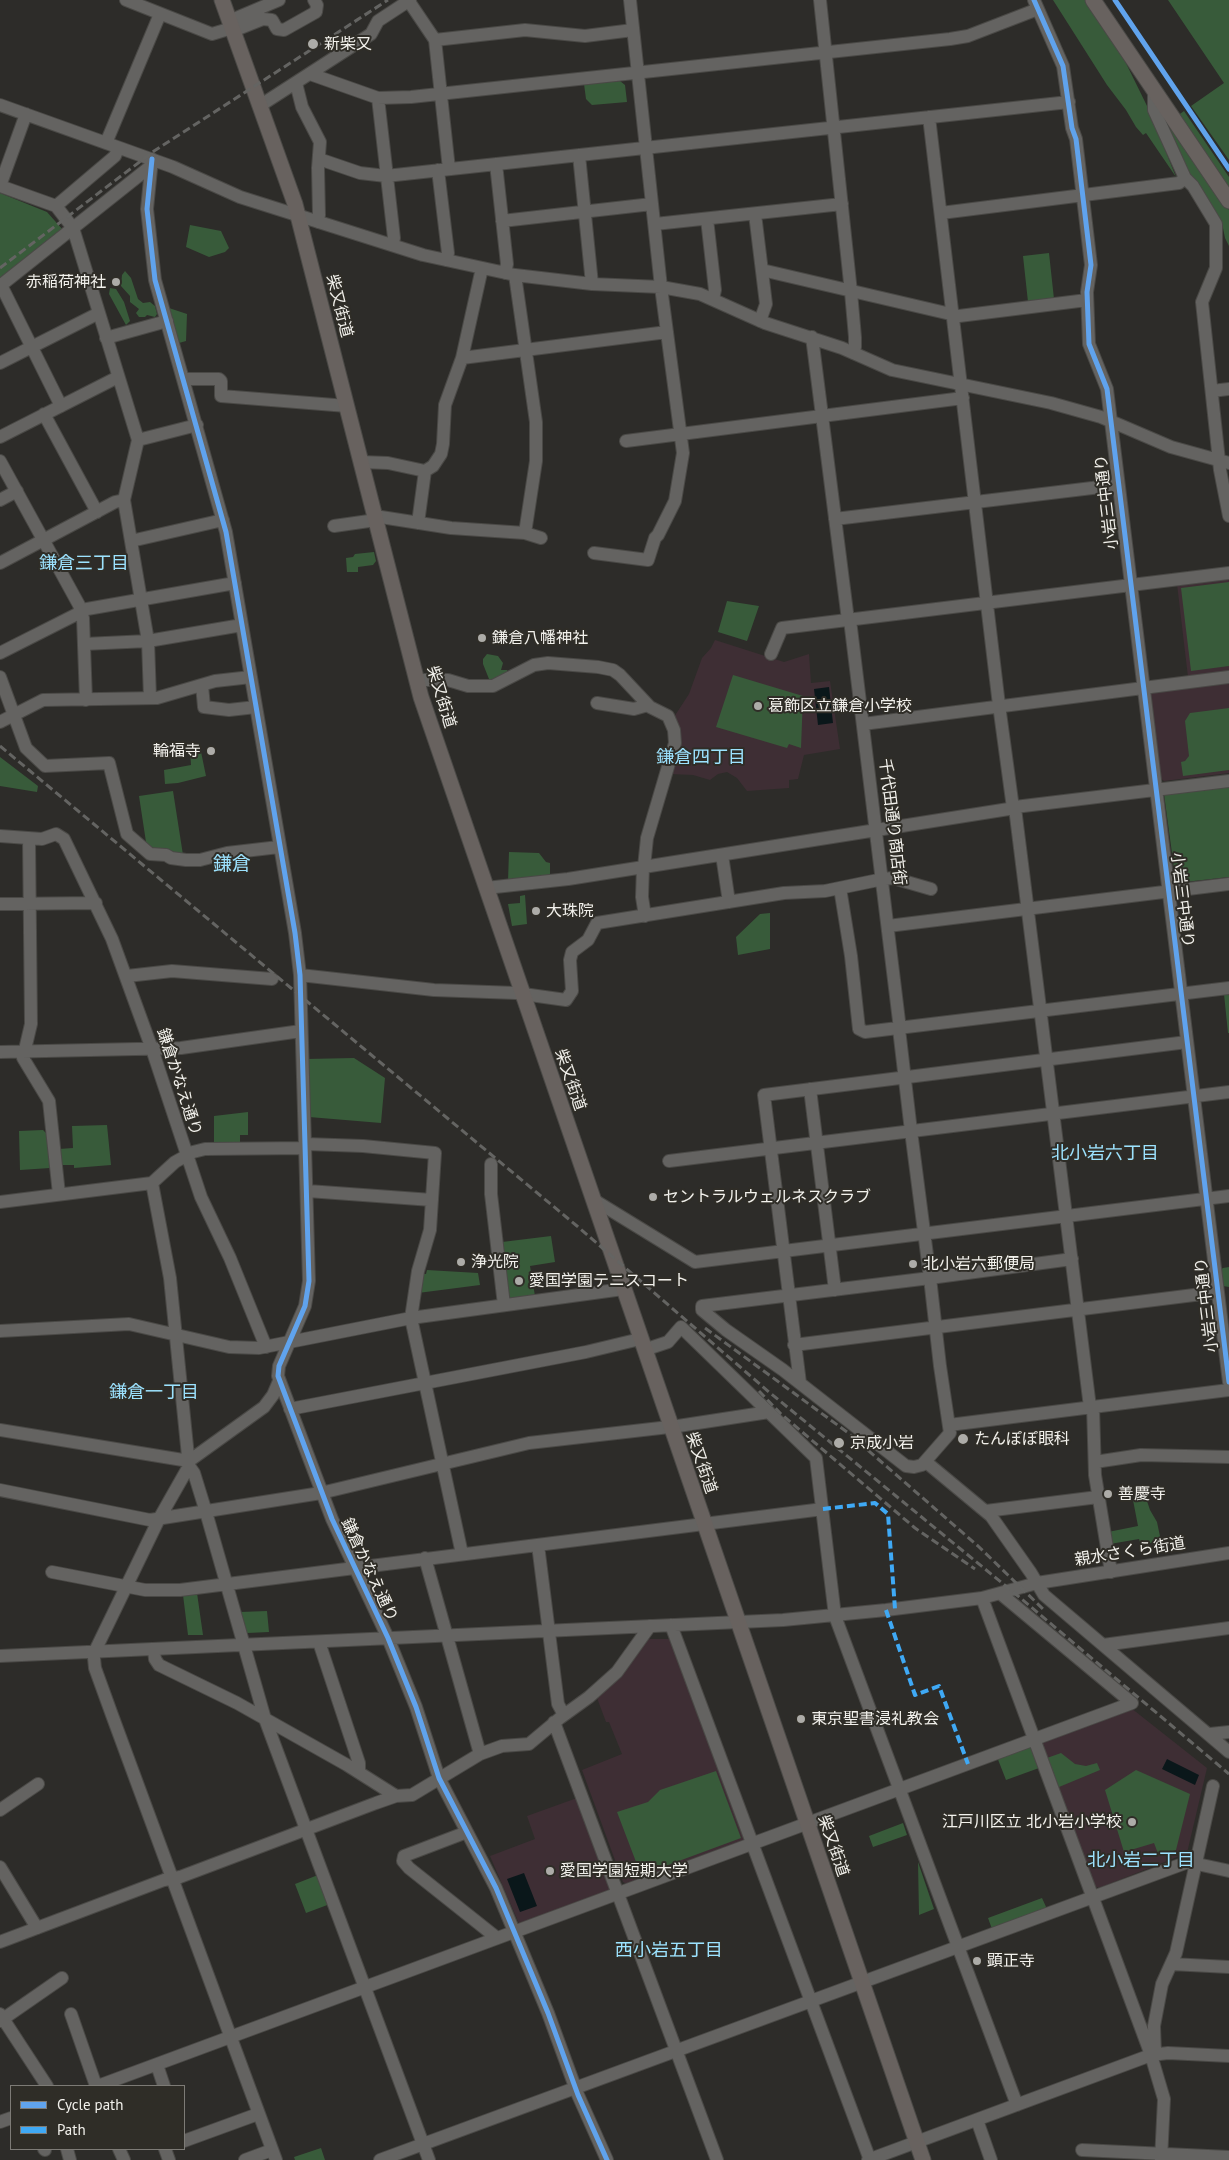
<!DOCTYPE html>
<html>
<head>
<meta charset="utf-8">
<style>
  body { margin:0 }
  #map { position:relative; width:1229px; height:2160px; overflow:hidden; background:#2d2c29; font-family:"PT Sans",sans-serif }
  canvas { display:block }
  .legend { position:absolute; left:10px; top:2085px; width:175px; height:65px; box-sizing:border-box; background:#2f2d27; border:1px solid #7d7b76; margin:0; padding:6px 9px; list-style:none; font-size:15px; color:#f2f1ec }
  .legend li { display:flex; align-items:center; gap:10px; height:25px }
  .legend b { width:25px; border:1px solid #7d7b76 }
</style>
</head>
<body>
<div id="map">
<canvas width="1229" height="2160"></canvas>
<ul class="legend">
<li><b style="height:6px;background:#60a3ed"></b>Cycle path</li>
<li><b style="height:6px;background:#3fa9f5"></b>Path</li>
</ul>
</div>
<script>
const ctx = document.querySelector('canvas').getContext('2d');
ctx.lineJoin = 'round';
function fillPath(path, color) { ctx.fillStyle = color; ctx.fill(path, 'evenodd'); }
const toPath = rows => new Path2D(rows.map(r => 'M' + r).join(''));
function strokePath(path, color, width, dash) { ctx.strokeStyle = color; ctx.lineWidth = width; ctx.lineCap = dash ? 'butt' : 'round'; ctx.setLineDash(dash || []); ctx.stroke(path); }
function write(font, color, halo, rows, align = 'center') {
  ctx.font = font + ' "PT Sans","Noto Sans JP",sans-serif'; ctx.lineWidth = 4; ctx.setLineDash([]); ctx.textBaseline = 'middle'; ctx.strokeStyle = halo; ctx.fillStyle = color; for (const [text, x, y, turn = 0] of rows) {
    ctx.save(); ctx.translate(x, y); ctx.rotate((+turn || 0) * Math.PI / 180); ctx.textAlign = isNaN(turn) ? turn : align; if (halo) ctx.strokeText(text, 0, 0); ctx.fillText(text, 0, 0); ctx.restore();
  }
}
const education = toPath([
  [1229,578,1229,672,1188,677,1177,584],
  [715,640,784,662,809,654,811,683,830,681,840,749,804,755,798,779,789,780,789,788,747,791,737,778,727,772,718,774,710,780,693,775,670,774,674,717,689,694,702,658,711,648],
  [1229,681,1229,773,1164,781,1160,778,1150,694,1152,691],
  [646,1639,671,1639,746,1837,744,1843,627,1884,623,1882,582,1770,622,1754,609,1722,606,1722,597,1698],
  [1131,1708,1207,1768,1187,1853,1099,1888,1094,1886,1038,1743],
  [577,1798,610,1891,520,1926,490,1856,535,1839,527,1816]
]);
const green = toPath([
  [1053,0,1087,0,1121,53,1149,110,1176,177,1146,133,1143,135,1136,127,1126,110,1107,85],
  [1168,0,1229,0,1229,160,1191,106,1224,83],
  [620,81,625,85,627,102,592,105,586,99,584,84],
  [1184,111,1229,177,1229,191,1177,116],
  [1167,123,1229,210,1229,246,1225,238,1222,223,1190,174],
  [0,193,47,212,63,230,0,281],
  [190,225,221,231,229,248,225,252,209,257,186,247],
  [1049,253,1054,299,1028,302,1023,256],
  [125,271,131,278,138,299,143,303,150,302,155,306,157,314,155,317,147,315,145,317,139,317,136,313,139,309,130,302,130,296,121,286,122,275],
  [110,288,116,289,124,302,130,321,126,325,109,294],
  [169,308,187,314,186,341,179,343],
  [374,552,376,561,373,565,358,567,358,572,347,572,346,558,353,557,355,554],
  [1229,582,1229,666,1191,671,1181,588],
  [727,601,759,606,747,641,718,632],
  [487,654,498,656,503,663,501,670,507,670,508,672,492,680,489,679,483,664,483,659],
  [733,675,803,696,801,748,789,744,787,748,716,727],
  [1229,708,1229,770,1183,776,1181,762,1185,761,1189,756,1185,721,1190,713],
  [200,747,206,776,178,783,165,784,164,770,191,765,190,748],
  [0,757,38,786,37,792,0,786],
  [1229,786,1229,877,1176,883,1164,794],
  [173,791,183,855,153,850,146,842,139,796],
  [509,852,539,853,546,862,550,863,550,877,508,881],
  [525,895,527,924,512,926,508,904,520,903,520,896],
  [770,913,770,949,738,955,736,937,760,914],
  [1224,994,1229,994,1229,1033,1228,1033],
  [354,1058,385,1078,381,1123,309,1117,306,1059],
  [248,1112,248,1135,240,1135,240,1143,214,1143,214,1116],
  [107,1125,111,1165,74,1168,74,1165,61,1165,59,1149,73,1148,72,1126],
  [43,1130,48,1135,50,1168,20,1170,19,1131],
  [551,1236,555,1262,530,1266,535,1296,511,1300,507,1296,502,1242],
  [1229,1267,1229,1287,1223,1286,1220,1270,1223,1268],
  [427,1270,478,1273,480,1285,418,1293,421,1274,426,1274],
  [1146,1498,1150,1510,1157,1522,1161,1541,1141,1545,1139,1539,1110,1544,1108,1532,1138,1526,1133,1500],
  [197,1593,203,1635,188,1635,183,1595],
  [267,1611,269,1632,247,1633,240,1612],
  [1030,1745,1039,1768,1006,1780,997,1757],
  [1061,1753,1075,1764,1086,1766,1097,1763,1100,1770,1059,1787,1047,1758],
  [1136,1770,1190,1794,1176,1850,1159,1856,1154,1843,1124,1852,1105,1790],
  [716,1771,741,1838,641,1875,617,1812,648,1802,660,1790],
  [903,1823,907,1835,873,1847,869,1836],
  [918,1862,934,1909,919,1915],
  [318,1875,330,1904,306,1913,295,1884],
  [1042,1898,1047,1909,992,1929,988,1918],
  [321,2148,325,2160,295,2160,294,2157]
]);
const water = toPath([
  [829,687,833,723,818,725,814,689],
  [1167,1759,1199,1775,1195,1785,1162,1769],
  [524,1873,537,1906,520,1912,507,1879]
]);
const minor = toPath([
  [126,0,212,34,232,28,238,29,263,19,272,20,277,29,284,30,316,12,317,5,314,0],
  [408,0,435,40,525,30,585,36,633,30],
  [820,0,851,292,855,337,855,347,853,353],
  [1034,0,1063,66,1072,128,1076,139,1091,265,1087,292,1089,344,1107,389,1229,1382],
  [232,28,234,19,279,0],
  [435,40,449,169],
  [310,74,378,98,411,97,950,39,968,36,1038,9],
  [296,83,302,107,320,142,318,168,319,215,318,222],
  [378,98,394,238,392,245],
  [0,105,173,167,240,197,423,255,515,275,592,284,661,287,700,294,765,323,842,348,892,370,1051,403,1101,417,1171,447,1229,463],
  [261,105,371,34,378,21,410,0],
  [929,117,999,705,1013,808,1015,808,1090,1407],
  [106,143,160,14],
  [579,155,592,284],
  [152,159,147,209,155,280,226,532,295,933,300,975,309,1281,305,1306,279,1366,278,1376,332,1519,388,1638,416,1707,439,1778,496,1888,548,2013,578,2095,607,2160],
  [319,159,360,173,386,176,1069,102],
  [496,164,507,264,505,273],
  [438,170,448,253,446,260],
  [1185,178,1193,186,1216,224,1216,268,1202,302,1220,470,1229,516],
  [0,186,56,206,73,228,138,440,124,500,148,641,150,698],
  [0,186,26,114],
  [56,206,115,156,118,148],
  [941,213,1179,183,1185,178,1154,110,1154,91],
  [755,214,766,304,760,321],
  [707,219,715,290,713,299],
  [502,221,652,204],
  [655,224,842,204],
  [762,270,959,316,1087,300],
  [515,275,536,422,536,461,525,533],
  [1,285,61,406],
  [0,286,151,166],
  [812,337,848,620],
  [106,338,167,321],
  [462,358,667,332],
  [0,363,99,313],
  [184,379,219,379,221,381,221,396,347,406],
  [1212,391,1229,389],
  [44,414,97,512],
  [0,437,118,377],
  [138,440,197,425],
  [626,441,963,398],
  [0,461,79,605,83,618,86,700],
  [361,462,388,463,425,471],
  [0,500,17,491],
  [376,518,381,517,451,528,525,533,541,538],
  [835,519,1117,485],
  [418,523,425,471,433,466,441,454,443,444,445,405,462,358,482,268],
  [334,526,376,520],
  [131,541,223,520],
  [594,553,648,560,655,538,658,535,675,501,683,453,661,287,630,0],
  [0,563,115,502,124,500],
  [850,620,900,1029],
  [84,644,148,641,242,625],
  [0,653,87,609,235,583],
  [771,654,782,628,1229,573],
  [0,677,26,748,45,766,109,763,127,834,150,854,166,855,171,858,186,860,200,860,227,853,279,847],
  [416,680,448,680,468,686,493,686,534,665,548,663,598,667,613,670,620,675,650,707,668,716,674,730,675,743,647,838,644,867],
  [202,685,204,707,229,710,256,707],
  [597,703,634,709,648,705],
  [0,722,43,700,157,698,215,681,251,677],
  [863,724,1229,677],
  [1015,807,1229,781],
  [0,836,42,839,56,834,64,839,112,939,152,1049,201,1197,230,1258,266,1347],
  [29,839,31,1024,23,1058,49,1101,59,1194],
  [722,855,729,902],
  [643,867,642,897,645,916],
  [486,888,568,879,1015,808],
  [840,888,851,956,859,1029,865,1032,1229,988],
  [0,904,96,903],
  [888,926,1229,884],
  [300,975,434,990,516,993,566,1000,572,991,570,960,572,952,588,940,597,923,784,893,825,891,883,879,893,878,931,889],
  [127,976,172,971,272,979],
  [899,1029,911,1131,930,1278,940,1366,950,1433,922,1465,914,1467,906,1466,783,1370,726,1330,702,1310,702,1306,930,1278,1072,1259],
  [0,1052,181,1048,301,1031],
  [810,1089,835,1290],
  [306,1144,363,1146,435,1153,430,1230,418,1271,411,1318,462,1554],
  [669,1161,1229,1092],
  [491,1164,491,1194,504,1305],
  [308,1191,432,1200],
  [594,1200,695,1262,1229,1196],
  [0,1202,152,1183],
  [0,1331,129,1324,229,1347,259,1348,411,1318,623,1289],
  [794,1345,1218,1292],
  [644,1350,668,1342,681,1327,816,1458,835,1616,1017,2105],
  [800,1383,764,1095,1187,1042],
  [1093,1406,1095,1475,1111,1572],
  [290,1409,586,1352,640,1339],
  [949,1425,1229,1390],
  [0,1430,189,1461,264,1407,273,1395,279,1381],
  [926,1462,991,1516,1031,1573,1044,1595,1229,1752],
  [1095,1462,1141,1455,1229,1457],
  [189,1466,194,1473,206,1512,265,1719,429,2160],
  [0,1490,150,1520,321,1493,529,1443,678,1426,769,1412],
  [986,1511,1098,1497],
  [538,1545,558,1704,564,1715],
  [425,1558,480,1754],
  [52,1572,145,1590,180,1590,823,1509],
  [982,1598,1151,2055,1164,2099,1161,2160],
  [671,1625,870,2160],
  [319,1642,359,1763,359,1772],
  [1103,1645,1229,1628],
  [154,1650,155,1659,159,1665,237,1703,347,1765,396,1796],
  [0,1656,783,1620,886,1610,982,1598,1037,1583,1229,1553],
  [554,1722,717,2160],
  [1210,1734,1229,1732],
  [0,1810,38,1784],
  [467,1832,404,1856,403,1861,409,1868,497,1938],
  [0,1867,37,1928],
  [0,1942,164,1880,180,1877,376,1803,396,1796,412,1795,480,1754,502,1746,529,1744,560,1718,589,1697,617,1672,650,1626],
  [1171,1964,1229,1967],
  [0,2014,47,2086],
  [71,2014,96,2086],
  [0,2021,62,1978],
  [1155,2053,1154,2026,1162,1984,1176,1953,1213,1786],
  [157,2065,164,2086],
  [98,2086,1132,1703,1001,1594],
  [977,2120,991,2160],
  [0,2122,11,2118],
  [184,2141,258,2114],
  [44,2149,45,2150],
  [67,2149,70,2160],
  [119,2149,124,2160],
  [165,2149,169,2160],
  [1082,2150,1229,2157],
  [245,2160,272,2150],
  [276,2160,112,1715,95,1668,94,1658,94,1653,159,1519,189,1466,170,1278,152,1183,175,1162,193,1152,205,1149,306,1148],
  [380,2160,1188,1862,1229,1871],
  [868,2160,1151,2055,1168,2053,1229,2056]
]);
const major = toPath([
  [222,0,295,204,421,697,923,2160],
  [1093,0,1229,201]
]);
const rail = toPath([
  [0,268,154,151,388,0],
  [0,746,577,1226,769,1392,1018,1596,1229,1774],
  [705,1328,847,1432,978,1546,1043,1609],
  [759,1391,781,1414,915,1528,975,1569]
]);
const quiet = toPath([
  [823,1509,875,1503,888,1514,895,1609],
  [886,1610,915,1695,939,1686,968,1764]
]);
const cycleway = toPath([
  [1034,0,1063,66,1072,128,1076,139,1091,265,1087,292,1089,344,1107,389,1229,1382],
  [1115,0,1229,169],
  [152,159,147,209,155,280,226,532,295,933,300,975,309,1281,305,1306,279,1366,278,1376,332,1519,388,1638,416,1707,439,1778,496,1888,548,2013,578,2095,607,2160]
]);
const markers = [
  [313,44,6,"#adaca8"],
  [116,282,5,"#adaca8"],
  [482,638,5,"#adaca8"],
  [758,706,5,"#adaca8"],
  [211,751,5,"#adaca8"],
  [536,911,5,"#adaca8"],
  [653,1197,5,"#adaca8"],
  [461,1262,5,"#adaca8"],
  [913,1264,5,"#adaca8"],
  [519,1281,5,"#adaca8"],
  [963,1439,6,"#adaca8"],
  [839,1443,6,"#adaca8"],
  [1108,1494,5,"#adaca8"],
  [801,1719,5,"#adaca8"],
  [1132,1822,5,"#adaca8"],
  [550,1871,5,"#adaca8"],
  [977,1961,5,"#adaca8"]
];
const poiNames = [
  ["新柴又",324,44],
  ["赤稲荷神社",106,282,"right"],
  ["鎌倉八幡神社",492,638],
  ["葛飾区立鎌倉小学校",768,706],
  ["輪福寺",201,751,"right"],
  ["大珠院",546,911],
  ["セントラルウェルネスクラブ",663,1197],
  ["浄光院",471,1262],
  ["北小岩六郵便局",923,1264],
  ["愛国学園テニスコート",529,1281],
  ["たんぽぽ眼科",974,1439],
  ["京成小岩",850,1443],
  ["善慶寺",1118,1494],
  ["東京聖書浸礼教会",811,1719],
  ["江戸川区立 北小岩小学校",1122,1822,"right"],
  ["愛国学園短期大学",560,1871],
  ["顕正寺",987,1961]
];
const streetNames = [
  ["柴又街道",339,306,76],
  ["小岩三中通り",1107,502,-97],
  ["柴又街道",441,697,73],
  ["千代田通り商店街",892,822,83],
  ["小岩三中通り",1182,900,83],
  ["柴又街道",570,1080,71],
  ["鎌倉かなえ通り",179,1082,72],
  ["小岩三中通り",1207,1305,-97],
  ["柴又街道",701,1463,71],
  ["親水さくら街道",1130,1552,-9],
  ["鎌倉かなえ通り",369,1570,65],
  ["柴又街道",833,1846,71]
];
const neighbourhoodNames = [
  ["鎌倉三丁目",84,564],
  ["鎌倉四丁目",701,758],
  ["北小岩六丁目",1105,1154],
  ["鎌倉一丁目",154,1393],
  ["北小岩二丁目",1141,1861],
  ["西小岩五丁目",669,1951]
];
const quarterNames = [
  ["鎌倉",232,865]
];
fillPath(education, '#3e2e34');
fillPath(green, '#385b3a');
fillPath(water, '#0a171a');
strokePath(minor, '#4a4946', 14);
strokePath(major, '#4a4946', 17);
strokePath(minor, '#646361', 12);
strokePath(major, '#68625f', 15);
strokePath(rail, '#646462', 3, [8, 4]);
strokePath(quiet, '#3fa9f5', 4, [8, 4]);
strokePath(cycleway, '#60a3ed', 5);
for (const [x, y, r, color] of markers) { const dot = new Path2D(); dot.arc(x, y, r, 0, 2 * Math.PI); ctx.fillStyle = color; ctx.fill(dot); strokePath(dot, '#2f2d27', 2); }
write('16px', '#f2f1ec', '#2f2d27', poiNames, 'left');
write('16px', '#f2f1ec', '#2f2d27', streetNames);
write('18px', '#9ce2fe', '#2f2d27', neighbourhoodNames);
write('19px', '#9ce2fe', '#2f2d27', quarterNames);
</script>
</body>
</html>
